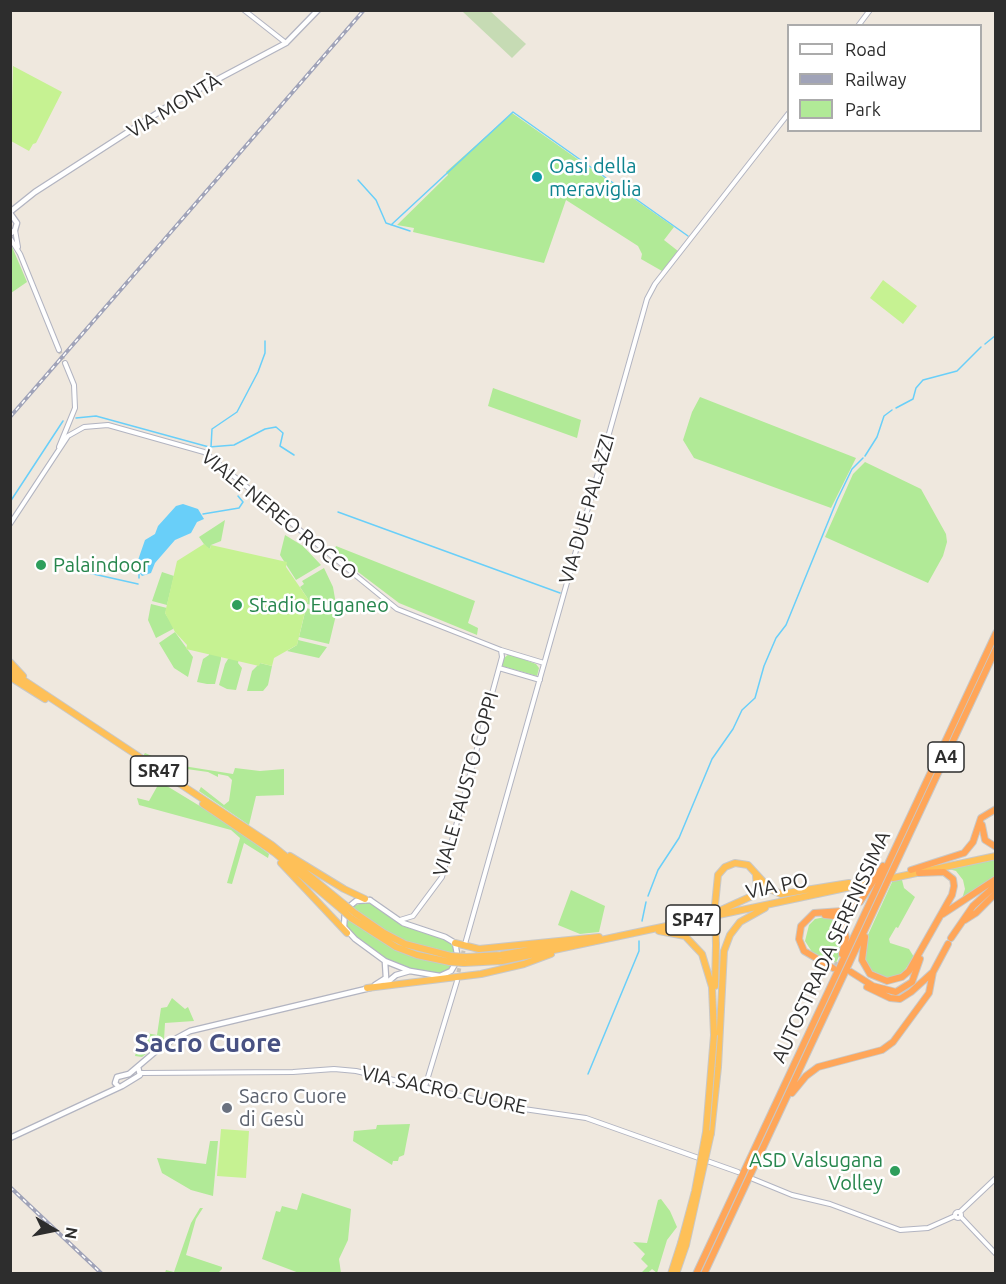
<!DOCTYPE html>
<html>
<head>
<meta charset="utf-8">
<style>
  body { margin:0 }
  #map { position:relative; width:1006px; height:1284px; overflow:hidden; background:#efe8de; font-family:Ubuntu,sans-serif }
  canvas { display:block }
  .frame { position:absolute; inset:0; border:12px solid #2d2d2d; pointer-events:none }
  .legend { position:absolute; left:787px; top:24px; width:195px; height:108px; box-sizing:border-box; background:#fff; border:2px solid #ababab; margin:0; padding:8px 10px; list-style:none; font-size:18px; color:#2d2d2d }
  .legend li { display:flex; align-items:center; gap:12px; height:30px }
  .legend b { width:30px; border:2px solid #ababab }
  .north { position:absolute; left:24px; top:1200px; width:60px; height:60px; -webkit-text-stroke:4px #fff; paint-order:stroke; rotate:100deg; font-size:16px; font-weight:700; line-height:24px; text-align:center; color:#2d2d2d }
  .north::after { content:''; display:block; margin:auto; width:21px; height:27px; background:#2d2d2d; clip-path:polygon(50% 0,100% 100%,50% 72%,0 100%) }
</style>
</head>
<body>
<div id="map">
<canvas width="1006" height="1284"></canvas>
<div class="frame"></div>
<ul class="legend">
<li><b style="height:8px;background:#fff"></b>Road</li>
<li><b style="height:8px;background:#a0a3b8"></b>Railway</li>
<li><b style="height:16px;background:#b1ea97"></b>Park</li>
</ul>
<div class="north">N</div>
</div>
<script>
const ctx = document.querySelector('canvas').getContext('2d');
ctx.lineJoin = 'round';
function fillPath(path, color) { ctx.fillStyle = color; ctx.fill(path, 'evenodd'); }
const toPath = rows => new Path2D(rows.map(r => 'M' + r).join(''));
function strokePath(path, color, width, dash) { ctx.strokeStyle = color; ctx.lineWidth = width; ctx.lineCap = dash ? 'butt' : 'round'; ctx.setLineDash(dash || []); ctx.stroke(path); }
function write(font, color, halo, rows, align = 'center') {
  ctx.font = font + ' Ubuntu,sans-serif'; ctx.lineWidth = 5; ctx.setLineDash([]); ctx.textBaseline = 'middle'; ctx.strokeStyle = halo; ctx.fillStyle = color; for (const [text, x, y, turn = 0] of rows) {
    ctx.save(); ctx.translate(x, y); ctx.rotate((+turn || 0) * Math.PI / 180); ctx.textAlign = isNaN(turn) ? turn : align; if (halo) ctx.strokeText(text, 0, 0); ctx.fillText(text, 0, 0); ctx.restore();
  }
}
const green = toPath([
  [512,113,674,227,664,240,678,251,662,271,641,259,642,254,638,246,566,200,544,263,413,232,414,228,397,225,448,175,446,172],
  [10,242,27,282,11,293,10,293],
  [493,388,581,420,577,438,488,406],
  [700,397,856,458,831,508,694,458,683,440,692,412],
  [865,462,921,489,946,534,947,542,943,556,928,583,825,537,853,474],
  [225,520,221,541,211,545,210,549,206,547,199,537],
  [285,535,303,546,321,565,296,580,280,555],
  [336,546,475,601,468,623,478,628,477,635,399,603,333,553],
  [324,568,333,587,337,610,307,604,308,599,300,587,304,584,302,581],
  [162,572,174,576,167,605,152,601],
  [151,604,167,608,165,613,173,625,173,629,156,638,148,620],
  [306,608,336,615,329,644,299,637],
  [175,632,193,657,188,677,174,668,159,643],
  [298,640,327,647,319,658,287,651,297,645],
  [210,651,221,653,221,659,215,684,207,684,197,682,203,659,209,655],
  [509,654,536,664,539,668,537,676,502,666,504,658],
  [239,658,238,663,242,668,236,690,227,689,219,685,225,664,228,659],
  [260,663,272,666,268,685,263,691,247,691,252,671],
  [145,753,171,764,233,774,235,768,260,771,284,769,284,795,256,796,249,825,199,791,201,787,224,805,229,801,232,780,228,776,218,774,218,777,208,772,172,767,170,773,143,756],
  [162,783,231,825,269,854,268,858,244,843,232,884,227,883,240,838,231,830,139,805,137,798,149,801,158,785],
  [995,858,995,877,962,899,965,889,963,880,956,871,949,869],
  [893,880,902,880,904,888,915,897,898,928,896,927,889,939,890,943,909,949,914,957,902,974,887,979,872,974,865,962,867,937],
  [571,890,605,906,599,932,580,934,558,925],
  [365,902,372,904,403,926,449,941,454,945,456,954,406,941,383,929,351,907],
  [345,917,395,949,453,965,446,972,436,974,418,972,391,962,353,934,347,926],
  [825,917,835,919,843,929,843,947,836,963,812,952,805,941,809,925,815,919],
  [172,998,185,1009,188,1007,194,1021,165,1023,164,1040,142,1057,135,1056,139,1041,144,1042,146,1033,157,1035,161,1008,167,1007],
  [410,1124,404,1155,399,1157,398,1161,393,1161,392,1165,353,1141,354,1131,376,1129,377,1125],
  [210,1141,218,1141,213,1196,191,1190,162,1173,157,1158,206,1164],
  [302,1193,351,1209,348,1240,339,1259,341,1273,299,1273,262,1259,276,1211,280,1212,282,1206,297,1210],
  [661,1199,670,1211,677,1227,667,1240,657,1273,652,1269,648,1273,641,1273,648,1266,641,1259,645,1254,633,1242,647,1243,658,1200],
  [200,1208,203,1208,196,1219,186,1255,222,1267,222,1269,218,1273,165,1273,166,1270,174,1272,191,1223]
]);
const cemetery = toPath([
  [462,11,490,11,526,44,512,58]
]);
const pitch = toPath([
  [13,66,62,92,36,143,33,144,29,151,11,141],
  [883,280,917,306,903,324,870,298],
  [204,544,210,549,211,545,287,562,286,567,308,599,297,645,274,658,272,666,260,663,259,666,186,649,187,645,175,632,165,613,177,561],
  [221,1129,249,1131,246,1178,217,1176]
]);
const water = toPath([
  [183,504,198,509,204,519,197,522,191,533,175,540,155,563,151,573,142,576,138,571,137,563,145,540,155,534,158,526,176,506]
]);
const stream = toPath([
  [358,180,376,200,386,223,410,231],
  [391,225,513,112,688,236],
  [985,344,996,335],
  [896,408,913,399,916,388,923,380,957,371,981,347],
  [76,418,96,416,209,447,234,445,265,429,276,427,283,433,280,446,294,455],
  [211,447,212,429,237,412,258,372,265,353,265,341],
  [865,456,877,437,884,416,892,410],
  [10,502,63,421],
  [338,512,560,593],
  [203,514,239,508,243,502,238,496],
  [80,571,138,584],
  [139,578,139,574],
  [648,896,658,870,679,838,712,759,733,729,742,710,755,698,764,666,776,638,786,625,837,500,852,469,863,458],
  [642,921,646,902],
  [588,1074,639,951,639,941]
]);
const tertiaryTunnel = toPath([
  [59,350,65,363],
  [457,978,465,945]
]);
const motorwayTunnel = toPath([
  [834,964,850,971]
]);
const tertiary = toPath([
  [244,10,286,43],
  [858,26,870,10],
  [15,230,18,247],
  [10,238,20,254,59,350],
  [59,447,75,408,74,385,65,363],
  [10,524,68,436,84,427,108,425,204,452,397,609,501,650,544,663],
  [499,668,540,680],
  [400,920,413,916,442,877,502,657,501,650],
  [465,944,647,299,655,284,788,114],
  [141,1073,293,1072,334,1069,356,1071,503,1106,586,1118,738,1172],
  [425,1087,457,981],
  [753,1179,792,1195,830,1204,900,1230,928,1228,955,1216],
  '955 1215a3 3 0 1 1 6 0a3 3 0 1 1-6 0Z',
  [960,1212,996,1178],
  [961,1217,996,1254]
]);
const secondary = toPath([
  [10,212,35,192,173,103,286,43,318,10],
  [10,213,17,223,15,230,10,234],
  [370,900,403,923,445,937,455,943,458,959,451,971,440,976,410,971,385,961,355,939,344,927,345,910,356,901,370,900],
  [375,985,386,978,385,962],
  [384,985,396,975,410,971],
  [118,1086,115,1083,117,1077,129,1074,162,1046,190,1031,370,988],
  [10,1138,122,1086,140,1075,138,1067]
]);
const trunk = toPath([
  [10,662,23,676],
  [10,671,272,845,344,904],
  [10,677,45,699],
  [203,804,275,853,341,909],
  [290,856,344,889,365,899],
  [281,863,347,933],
  [893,878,996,856],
  [715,905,718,875,725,867,735,863,748,865,770,889,781,894,849,883],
  [719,911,752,896,757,888,756,875],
  [355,913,384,933,405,944,451,956],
  [351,918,396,947,417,955,450,962],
  [659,931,685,936,702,954,712,987,714,1035],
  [455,943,479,949,599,937],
  [466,957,501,955,570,943],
  [464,963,502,961,869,883],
  [715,986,716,945],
  [367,988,481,974,524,964,551,954],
  [711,1133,718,1067,724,951,730,935,740,922,765,908],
  [671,1274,681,1243],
  [676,1274,686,1245]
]);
const motorway = toPath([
  [982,825,985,840,996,847],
  [911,870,964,853,973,842,981,818,996,809],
  [943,914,996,879],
  [825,915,834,916,844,927,846,938,842,954],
  [965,920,976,913,996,893],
  [865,937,862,960,870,974,887,981,902,977,909,971,952,895,954,886,953,879,944,872,919,873],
  [951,938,973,906,996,885],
  [833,968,804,951,799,939,801,926,814,913,842,911,860,902,883,866],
  [851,972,873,986,896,992,912,982,920,959],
  [867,987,890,998,900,999,911,992,933,972],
  [792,1093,806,1076,818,1067,882,1050,893,1042,929,993,933,972,948,944],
  [696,1274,996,633],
  [704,1274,996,649]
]);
const rail = toPath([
  [10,417,364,10],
  [10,1187,102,1274]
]);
const trunkBridge = toPath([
  [344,904,355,913],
  [715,905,716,945],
  [341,909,351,918],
  [451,956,466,957],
  [450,962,464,963],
  [681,1243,695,1191,706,1132,714,1035],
  [686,1245,711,1133]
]);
const markers = [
  [537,177,6,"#0f9aa8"],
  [41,565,6,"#2e9e5b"],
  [237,605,6,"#2e9e5b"],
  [227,1108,6,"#6b7280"],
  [895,1171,6,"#2e9e5b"]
];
const shields = [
  [946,757,36],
  [159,771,57],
  [693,920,54]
];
const shieldNames = [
  ["A4",946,757],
  ["SR47",159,771],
  ["SP47",693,920]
];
const streetNames = [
  ["VIA MONTÀ",174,106,-31],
  ["VIA DUE PALAZZI",587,509,-74],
  ["VIALE NEREO ROCCO",279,515,39],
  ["VIALE FAUSTO COPPI",466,784,-74],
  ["VIA PO",777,886,-12],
  ["AUTOSTRADA SERENISSIMA",831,947,-65],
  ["VIA SACRO CUORE",444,1090,12]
];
const cultureNames = [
  ["Oasi della",549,166],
  ["meraviglia",549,189]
];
const leisureNames = [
  ["Palaindoor",53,565],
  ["Stadio Euganeo",249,605],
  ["ASD Valsugana",883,1160,"right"],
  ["Volley",883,1183,"right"]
];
const worshipNames = [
  ["Sacro Cuore",239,1096],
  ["di Gesù",239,1119]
];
const districtNames = [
  ["Sacro Cuore",208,1043]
];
fillPath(green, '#b1ea97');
fillPath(cemetery, '#c6dbb4');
fillPath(pitch, '#c6f292');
fillPath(water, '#69cff9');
strokePath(stream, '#69cff9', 1.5);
strokePath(tertiaryTunnel, '#c8c3bb', 4, [4, 2]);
strokePath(motorwayTunnel, '#c8c3bb', 6, [6, 3]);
strokePath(tertiary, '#b2b4c1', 6);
strokePath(secondary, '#b2b4c1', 7);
strokePath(trunk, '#c8c8c8', 8);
strokePath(motorway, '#c8c8c8', 8);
strokePath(tertiary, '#fff', 4);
strokePath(secondary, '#fff', 4.5);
strokePath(trunk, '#fec058', 6);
strokePath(motorway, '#ffa659', 6);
strokePath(rail, '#a0a3b8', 4);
strokePath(rail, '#fff', 1.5, [4.5]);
strokePath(trunkBridge, '#c8c8c8', 8, []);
strokePath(trunkBridge, '#fec058', 6);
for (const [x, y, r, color] of markers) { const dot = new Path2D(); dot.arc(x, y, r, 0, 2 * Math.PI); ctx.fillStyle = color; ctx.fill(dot); strokePath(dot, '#fff', 2); }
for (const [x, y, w] of shields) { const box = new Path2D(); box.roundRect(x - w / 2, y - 15, w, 30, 4.5); ctx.fillStyle = '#fff'; ctx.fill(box); strokePath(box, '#2d2d2d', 1.5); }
write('bold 18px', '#2d2d2d', null, shieldNames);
write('20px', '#2d2d2d', '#fff', streetNames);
write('20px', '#0d838f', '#fff', cultureNames, 'left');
write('20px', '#27864d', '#fff', leisureNames, 'left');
write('20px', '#5b616d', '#fff', worshipNames, 'left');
write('bold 26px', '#485182', '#fff', districtNames);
</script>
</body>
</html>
